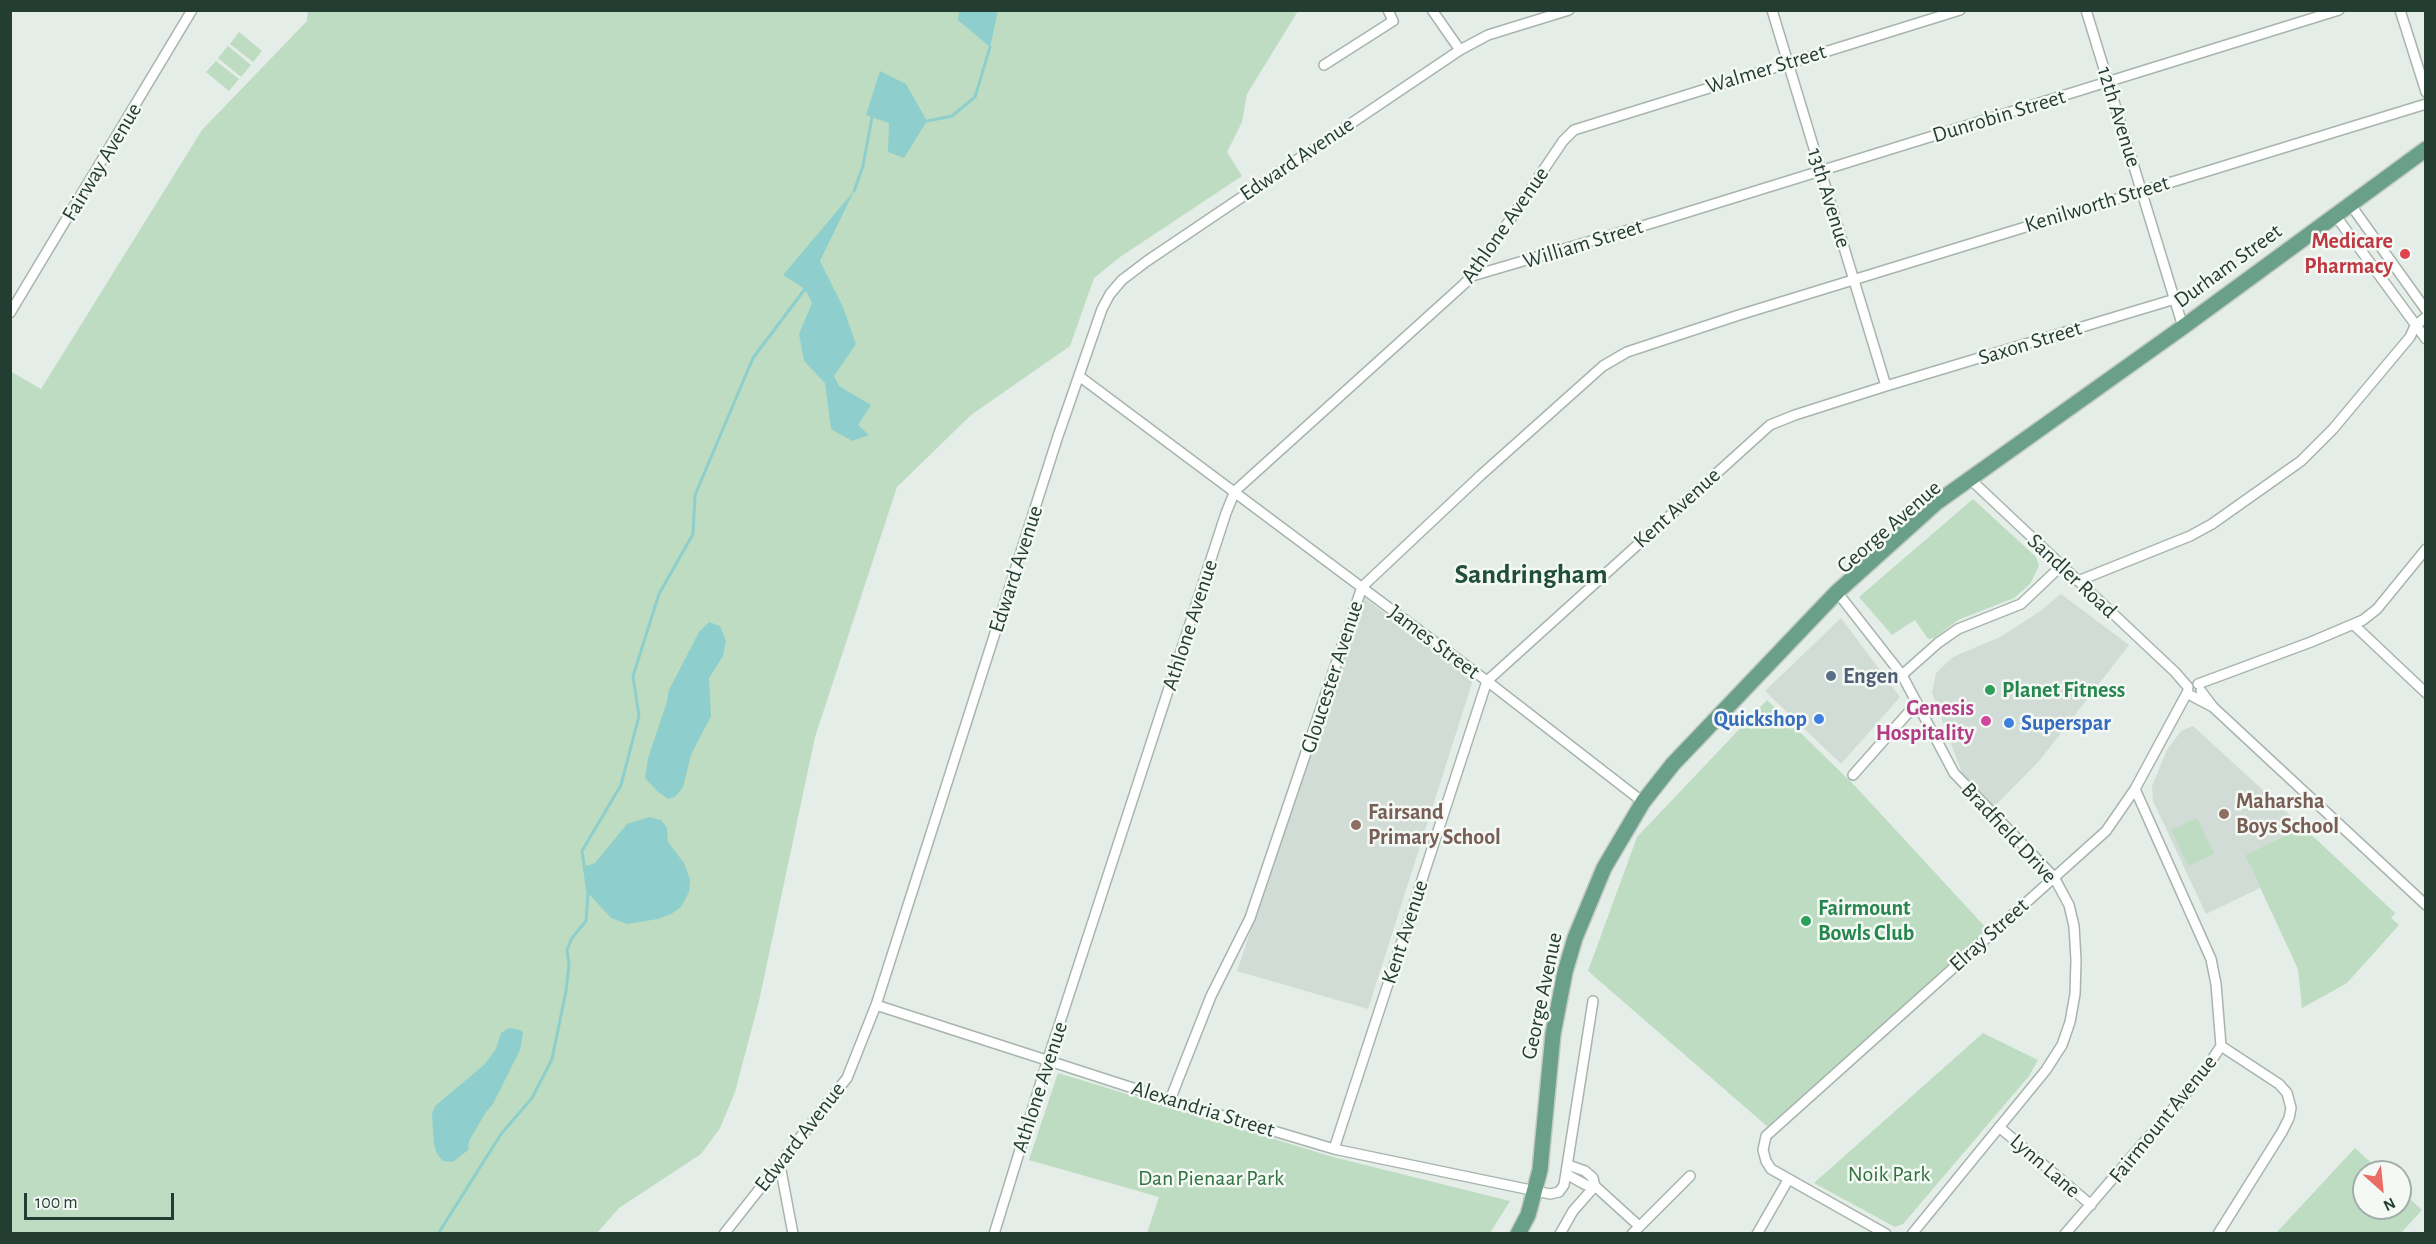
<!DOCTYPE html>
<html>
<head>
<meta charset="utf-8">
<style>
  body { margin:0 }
  #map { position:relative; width:2436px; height:1244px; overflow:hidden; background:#e4ede7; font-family:"Alegreya Sans",sans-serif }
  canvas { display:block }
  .frame { position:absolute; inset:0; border:12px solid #243d32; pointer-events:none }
  .north { position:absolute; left:2352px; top:1160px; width:60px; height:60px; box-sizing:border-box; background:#f4f9f6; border:2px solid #a1aea8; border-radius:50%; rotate:153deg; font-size:16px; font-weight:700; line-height:24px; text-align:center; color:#243d32 }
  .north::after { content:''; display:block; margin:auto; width:21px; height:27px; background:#eb6c63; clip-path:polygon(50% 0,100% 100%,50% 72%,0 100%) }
  .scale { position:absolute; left:24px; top:1193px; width:150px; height:27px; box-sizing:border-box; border:3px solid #243d32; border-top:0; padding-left:8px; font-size:18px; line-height:21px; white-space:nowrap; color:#243d32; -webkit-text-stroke:4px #f4f9f6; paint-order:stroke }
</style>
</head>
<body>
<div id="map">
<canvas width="2436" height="1244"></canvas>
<div class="frame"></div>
<div class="north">N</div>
<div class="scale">100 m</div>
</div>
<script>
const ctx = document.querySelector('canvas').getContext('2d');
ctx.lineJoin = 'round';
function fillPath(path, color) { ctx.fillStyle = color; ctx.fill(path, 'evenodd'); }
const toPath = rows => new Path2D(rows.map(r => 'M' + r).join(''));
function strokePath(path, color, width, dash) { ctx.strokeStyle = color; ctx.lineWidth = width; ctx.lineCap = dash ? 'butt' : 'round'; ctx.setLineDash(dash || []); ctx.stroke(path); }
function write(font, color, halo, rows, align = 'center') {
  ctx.font = font + ' "Alegreya Sans",sans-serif'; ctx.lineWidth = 5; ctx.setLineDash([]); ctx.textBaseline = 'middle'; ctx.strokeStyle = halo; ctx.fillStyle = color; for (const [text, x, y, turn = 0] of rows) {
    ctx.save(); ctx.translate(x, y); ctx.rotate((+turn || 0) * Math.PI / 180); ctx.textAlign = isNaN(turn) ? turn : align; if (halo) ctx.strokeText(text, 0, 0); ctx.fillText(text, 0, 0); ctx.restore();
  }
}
const built = toPath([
  [2061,594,2129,645,2040,760,1993,808,1967,786,1932,693,1936,673,1953,657,2000,637,2039,612],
  [1363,597,1473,680,1368,1009,1237,971],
  [1841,618,1900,697,1841,764,1765,691],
  [2193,726,2303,827,2245,855,2260,888,2206,914,2153,801,2152,786,2167,750,2181,731]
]);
const green = toPath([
  [308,11,1298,11,1247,94,1242,122,1227,152,1242,176,1120,257,1094,278,1070,346,971,415,897,487,815,737,759,1001,735,1092,720,1128,701,1154,619,1208,597,1233,11,1233,10,371,41,389,202,130,307,21],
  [239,32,262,51,253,62,230,44],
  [228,46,251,65,241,77,218,58],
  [216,61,239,79,229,91,206,72],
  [1973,499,2036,557,2039,566,2030,584,2014,598,1958,620,1934,638,1928,639,1915,620,1892,635,1859,597],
  [1767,700,1855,786,1988,930,1768,1127,1588,971,1637,837],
  [2197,818,2214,854,2188,866,2171,830],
  [2303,827,2395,913,2391,918,2399,925,2347,983,2302,1008,2298,969,2245,855],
  [1983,1033,2038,1060,2029,1076,1903,1224,1895,1227,1814,1183],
  [1058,1073,1333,1157,1510,1201,1490,1233,1147,1233,1159,1197,1029,1160],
  [2355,1148,2381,1172,2364,1172,2364,1208,2400,1208,2400,1190,2422,1210,2401,1233,2276,1233]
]);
const water = toPath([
  [959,10,998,11,990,47,958,20],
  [880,71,906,84,927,121,904,158,888,152,889,123,866,115],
  [854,191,820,261,843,307,856,344,834,376,839,386,871,405,858,425,869,435,852,441,831,429,825,383,804,361,799,334,812,303,805,289,783,275],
  [709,622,720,626,726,641,723,656,709,678,711,716,691,755,683,787,675,797,668,799,657,791,645,778,648,758,666,705,669,690,699,632],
  [649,817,661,820,667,828,668,842,684,863,690,880,689,892,681,907,671,914,658,919,627,924,611,918,588,893,583,867,595,863,627,824],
  [509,1028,521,1030,523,1033,520,1050,493,1104,486,1112,469,1141,468,1150,453,1162,443,1161,437,1154,434,1144,432,1114,435,1106,485,1064,496,1049,501,1033]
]);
const stream = toPath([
  [927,121,952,116,975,97,990,47],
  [854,191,863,166,872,117],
  [438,1234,501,1134,532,1098,552,1059,566,991,569,964,567,950,572,938,586,921,588,893,582,851,621,785,639,716,633,676,659,594,693,534,695,495,753,358,805,289]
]);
const minor = toPath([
  [1432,10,1460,50],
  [1772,10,1886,386],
  [2086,10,2183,327],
  [2400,10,2426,92],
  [1324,65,1393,21,1388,10],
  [2350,204,2426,310],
  [2335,215,2426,339],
  [1472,276,1659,221,2339,10],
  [10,313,192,10],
  [1079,376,1487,681,1643,802],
  [1970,479,2175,672,2188,687],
  [2078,581,2190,536,2212,524,2301,461,2333,429,2410,337,2415,326,2426,317],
  [1837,592,1902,675,1954,773,2054,877,2069,905,2074,926,2076,960,2075,994,2070,1022,2062,1045,2046,1070,1912,1234],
  [2354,625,2426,693],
  [1902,675,1938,643,1958,629,2021,604,2061,566],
  [2198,684,2311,642,2363,620,2377,609,2426,549],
  [2201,691,2213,707,2426,905],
  [2192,696,2211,706],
  [1853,775,1916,704],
  [876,1005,1170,1100,1334,1149,1550,1194,1559,1192,1564,1185,1593,1001],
  [1170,1100,1211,996,1250,918,1362,587,1481,475,1603,366,1627,352,1739,315,2426,104],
  [1999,1127,2091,1205],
  [1334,1149,1487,681,1770,425,1795,415,1886,386,2175,299],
  [780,1165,793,1234],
  [1568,1165,1585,1171,1593,1178,1595,1186,1639,1226],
  [1566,1174,1586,1185,1595,1186],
  [724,1234,847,1078,876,1005,1058,436,1102,309,1110,294,1122,280,1147,261,1460,50,1488,35,1569,10],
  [994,1234,1048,1059,1226,513,1235,491,1463,285,1472,276,1563,141,1574,130,1960,10],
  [1560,1234,1573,1211,1595,1186],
  [1632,1234,1690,1176],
  [1757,1234,1788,1180],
  [1886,1234,1771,1169,1766,1161,1763,1150,1766,1136,2106,831,2135,789,2188,691],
  [2065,1234,2202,1075,2221,1046,2216,984,2211,959,2135,789],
  [2218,1234,2282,1132,2289,1118,2291,1108,2287,1093,2279,1084,2221,1046]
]);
const primary = toPath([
  [1518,1234,1528,1215,1540,1170,1553,1034,1565,972,1575,938,1604,868,1643,802,1673,764,1837,592,1936,503,2183,327,2426,149]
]);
const markers = [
  [2405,254,6,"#e0444e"],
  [1831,676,6,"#5c6f8a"],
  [1990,690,6,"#2e9e5b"],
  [1819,719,6,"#3f7fe0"],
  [1986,721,6,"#d1479c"],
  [2009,723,6,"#3f7fe0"],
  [2224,814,6,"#8d6e63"],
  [1356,825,6,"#8d6e63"],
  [1806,921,6,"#2e9e5b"]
];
const streetNames = [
  ["Walmer Street",1766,69,-17],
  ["Dunrobin Street",1999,116,-17],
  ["12th Avenue",2119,117,73],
  ["Edward Avenue",1297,159,-34],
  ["Fairway Avenue",102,162,-59],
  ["13th Avenue",1829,198,73],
  ["Kenilworth Street",2097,204,-17],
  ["Athlone Avenue",1505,225,-55],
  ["William Street",1583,244,-17],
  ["Durham Street",2228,266,-36],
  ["Saxon Street",2030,343,-17],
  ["Kent Avenue",1677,508,-42],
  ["George Avenue",1889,527,-41],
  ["Edward Avenue",1016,569,-72],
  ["Sandler Road",2072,576,43],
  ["Athlone Avenue",1190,625,-72],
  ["James Street",1434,642,37],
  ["Gloucester Avenue",1332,677,-72],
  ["Bradfield Drive",2009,833,47],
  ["Kent Avenue",1405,932,-72],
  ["Elray Street",1989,935,-42],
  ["George Avenue",1542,996,-78],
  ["Athlone Avenue",1040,1087,-72],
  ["Alexandria Street",1203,1109,17],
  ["Fairmount Avenue",2163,1119,-51],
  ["Edward Avenue",800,1137,-52],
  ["Lynn Lane",2045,1166,41]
];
const healthNames = [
  ["Medicare",2393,241],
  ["Pharmacy",2393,266]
];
const serviceNames = [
  ["Engen",1843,676]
];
const leisureNames = [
  ["Planet Fitness",2002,690],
  ["Fairmount",1818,908],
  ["Bowls Club",1818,933]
];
const hotelNames = [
  ["Genesis",1974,708],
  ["Hospitality",1974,733]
];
const shopNames = [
  ["Quickshop",1807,719],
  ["Superspar",2021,723,"left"]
];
const educationNames = [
  ["Maharsha",2236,801],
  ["Boys School",2236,826],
  ["Fairsand",1368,812],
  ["Primary School",1368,837]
];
const parkNames = [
  ["Noik Park",1889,1174],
  ["Dan Pienaar Park",1211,1178]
];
const districtNames = [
  ["Sandringham",1531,575]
];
fillPath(built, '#d2dcd6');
fillPath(green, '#bedcc1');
fillPath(water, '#8ecfcd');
strokePath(stream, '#8ecfcd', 3);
strokePath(minor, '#a7b5ad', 12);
strokePath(primary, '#c2c9c6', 18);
strokePath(minor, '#fff', 9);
strokePath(primary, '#6aa089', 15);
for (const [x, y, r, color] of markers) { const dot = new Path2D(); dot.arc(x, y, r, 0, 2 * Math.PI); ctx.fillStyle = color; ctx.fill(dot); strokePath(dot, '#f4f9f6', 2); }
write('22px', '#243d32', '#f4f9f6', streetNames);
write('bold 22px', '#be3a42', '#f4f9f6', healthNames, 'right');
write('bold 22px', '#4e5e75', '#f4f9f6', serviceNames, 'left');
write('bold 22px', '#27864d', '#f4f9f6', leisureNames, 'left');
write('bold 22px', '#b23c85', '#f4f9f6', hotelNames, 'right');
write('bold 22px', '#366cbe', '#f4f9f6', shopNames, 'right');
write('bold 22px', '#785e54', '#f4f9f6', educationNames, 'left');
write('22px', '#30723e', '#f4f9f6', parkNames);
write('bold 28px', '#214e3b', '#f4f9f6', districtNames);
</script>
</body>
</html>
